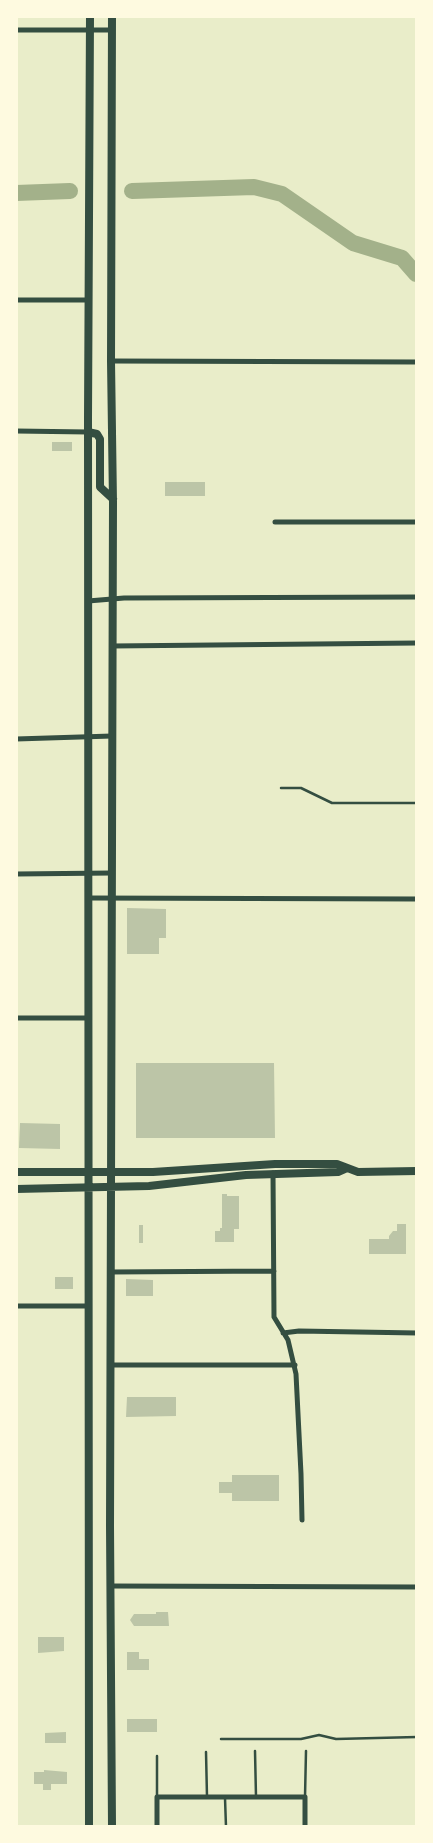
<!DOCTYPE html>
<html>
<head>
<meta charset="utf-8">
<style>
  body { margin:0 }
  #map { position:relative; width:433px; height:1843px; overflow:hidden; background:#e9edc9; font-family:"Sofia Sans Condensed",sans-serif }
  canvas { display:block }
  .frame { position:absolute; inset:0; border:18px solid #fefae0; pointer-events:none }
</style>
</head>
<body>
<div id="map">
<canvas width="433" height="1843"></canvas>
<div class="frame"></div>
</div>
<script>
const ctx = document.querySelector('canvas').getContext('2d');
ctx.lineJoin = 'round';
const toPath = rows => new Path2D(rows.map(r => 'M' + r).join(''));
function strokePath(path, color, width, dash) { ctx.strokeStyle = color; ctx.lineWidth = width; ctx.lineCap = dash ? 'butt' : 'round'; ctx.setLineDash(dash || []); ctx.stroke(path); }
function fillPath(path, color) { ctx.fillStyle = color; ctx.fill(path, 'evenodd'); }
const river = toPath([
  [132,191,254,187,282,194,353,243,402,258,416,274],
  [16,193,70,191]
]);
const building = toPath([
  [52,442,72,442,72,451,52,451],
  [165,482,205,482,205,496,165,496],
  [127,908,166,909,166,938,159,938,159,954,127,954],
  [136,1063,274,1063,275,1138,136,1138],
  [20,1123,60,1124,60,1149,19,1148],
  [222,1194,227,1194,227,1196,239,1196,239,1229,234,1229,234,1242,215,1242,215,1231,220,1231,220,1228,222,1228],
  [397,1224,406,1224,406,1254,369,1254,369,1239,389,1239,389,1236,393,1231,397,1231],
  [139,1225,143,1225,143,1243,139,1243],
  [55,1277,73,1277,73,1289,55,1289],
  [126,1279,153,1280,153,1296,126,1296],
  [127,1397,176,1397,176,1416,126,1417],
  [232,1475,279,1475,279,1501,232,1501,232,1493,219,1493,219,1482,232,1482],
  [156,1612,168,1612,169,1626,134,1626,130,1620,134,1614,156,1614],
  [38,1637,64,1637,64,1651,38,1653],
  [127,1652,139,1652,139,1659,149,1659,149,1670,127,1670],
  [127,1719,157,1719,157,1732,127,1732],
  [66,1732,66,1743,45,1743,45,1733],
  [44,1770,67,1772,67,1784,51,1784,51,1790,43,1790,43,1784,34,1784,34,1772,44,1772]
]);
const service = toPath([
  [281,788,301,788,332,803,417,803],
  [221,1739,301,1739,319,1735,336,1739,417,1737],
  [255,1751,256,1797],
  [206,1752,207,1797],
  [157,1756,157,1796],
  [305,1797,306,1751],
  [225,1798,226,1827]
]);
const minor = toPath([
  [16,30,112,30],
  [16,300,89,300],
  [111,361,417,362],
  [16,431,88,432],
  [275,522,417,522],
  [88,601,124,598,417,597],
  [112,646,417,643],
  [16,739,112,736],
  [16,874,112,873],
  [88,898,417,899],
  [16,1018,89,1018],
  [273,1173,274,1317,288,1340,296,1374,301,1474,302,1520],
  [110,1272,274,1271],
  [16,1306,89,1306],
  [283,1333,299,1331,417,1333],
  [110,1365,295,1365],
  [110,1586,417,1587],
  [157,1827,157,1797,305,1797,305,1827]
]);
const primary = toPath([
  [88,432,97,434,100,439,100,487,113,499],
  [16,1172,153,1172,275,1164,337,1164,358,1172,417,1171],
  [16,1189,149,1186,246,1175,338,1172,347,1168],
  [89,1827,88,418,90,16],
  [112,1827,110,1525,113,503,111,361,112,16]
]);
strokePath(river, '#a3b18a', 16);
fillPath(building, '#bcc5a7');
strokePath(service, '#344e41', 2.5);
strokePath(minor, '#344e41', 5);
strokePath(primary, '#344e41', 8);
</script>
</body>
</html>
